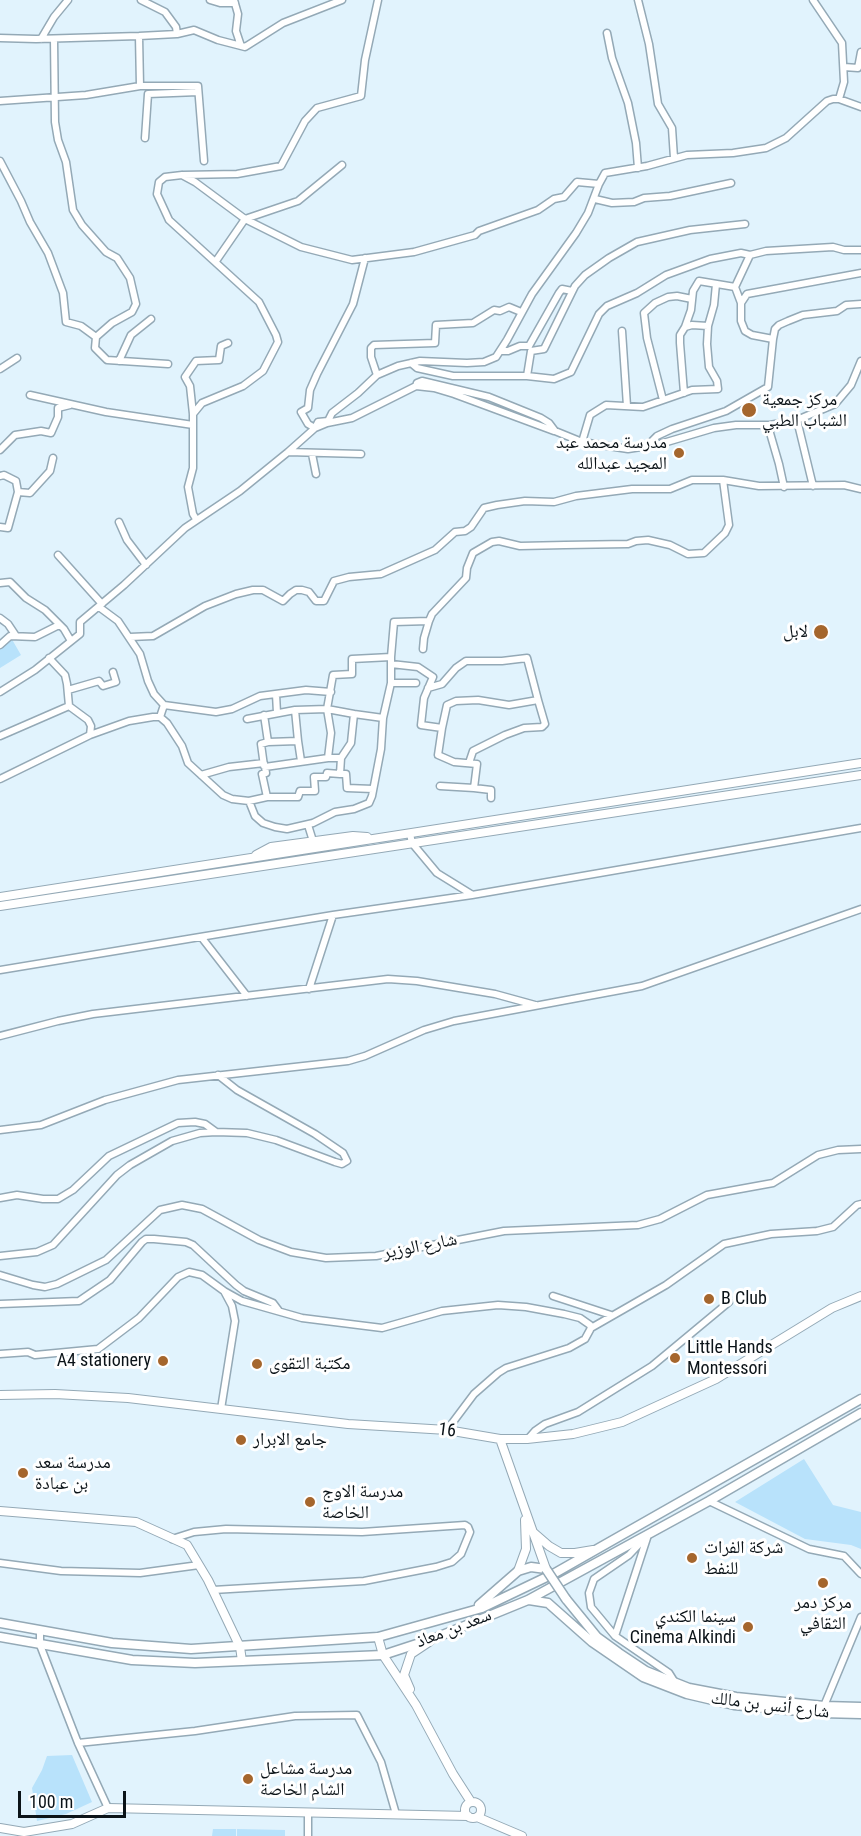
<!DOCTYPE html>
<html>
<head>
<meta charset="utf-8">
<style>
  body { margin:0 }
  #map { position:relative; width:861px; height:1836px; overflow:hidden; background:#e1f3fd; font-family:"Roboto Condensed",sans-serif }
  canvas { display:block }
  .scale { position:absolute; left:18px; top:1791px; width:108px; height:27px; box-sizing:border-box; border:3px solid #0b1318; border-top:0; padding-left:8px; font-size:18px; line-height:21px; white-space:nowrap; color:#0b1318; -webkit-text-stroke:4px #fff; paint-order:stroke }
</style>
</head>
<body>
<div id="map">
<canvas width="861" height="1836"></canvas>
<div class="scale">100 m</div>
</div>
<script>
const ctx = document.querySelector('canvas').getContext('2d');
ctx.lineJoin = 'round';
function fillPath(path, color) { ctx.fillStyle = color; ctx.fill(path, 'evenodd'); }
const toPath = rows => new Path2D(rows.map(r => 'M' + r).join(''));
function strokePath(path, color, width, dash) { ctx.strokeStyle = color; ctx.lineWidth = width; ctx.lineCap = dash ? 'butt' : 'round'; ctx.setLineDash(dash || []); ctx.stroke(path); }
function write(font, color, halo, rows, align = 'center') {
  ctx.font = font + ' "Roboto Condensed","Noto Naskh Arabic",sans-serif'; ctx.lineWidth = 6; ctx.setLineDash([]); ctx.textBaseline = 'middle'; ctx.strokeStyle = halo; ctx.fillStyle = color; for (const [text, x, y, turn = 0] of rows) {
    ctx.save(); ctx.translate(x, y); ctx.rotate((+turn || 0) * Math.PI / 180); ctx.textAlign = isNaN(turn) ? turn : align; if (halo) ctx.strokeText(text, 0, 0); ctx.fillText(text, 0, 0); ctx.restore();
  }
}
const green = toPath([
  [10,636,21,655,0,668,0,645],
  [804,1459,833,1505,861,1512,861,1549,851,1545,805,1539,735,1502],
  [72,1755,92,1802,66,1814,37,1821,32,1788,42,1770,47,1756],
  [213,1829,236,1829,236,1836,212,1836],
  [237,1829,285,1830,285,1836,237,1836]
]);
const minor = toPath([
  [141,0,165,12,176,27,177,34],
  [210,0,220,3,235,3],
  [234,0,238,14,236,31,241,46],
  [638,0,649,44,658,104,672,128,674,158],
  [813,0,842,43,844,82,839,99],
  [607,33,612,58,628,103,636,143,638,168],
  [139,36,140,86],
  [0,38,36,39,139,36,177,34,194,30,218,40,245,47,283,23,342,0],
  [41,39,54,17,68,0],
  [54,39,55,122,58,140,66,162,73,210,82,225,106,252,117,258,130,278,136,304,132,312,112,323,96,337,95,348,107,360,168,364],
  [844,67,858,68,861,52],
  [0,101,86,95,140,86,198,86,204,161],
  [145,138,148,94,198,92],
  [0,161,21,201,30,222,48,253,63,293,66,322,81,326,96,337],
  [183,175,237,174,281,166,305,121,317,108,361,96,365,60,378,0],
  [595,199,612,203,634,202,644,198,670,196,731,183],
  [216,261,245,219,298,201,342,165],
  [735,287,750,255],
  [741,303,747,294,861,273],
  [708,326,714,305,716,284],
  [622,331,627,406],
  [773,339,775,329,779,325,788,321,803,315,837,311,846,305,861,304],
  [529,346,559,293,562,289,572,291],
  [501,351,508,351,520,346,529,346],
  [119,361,131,335,151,319],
  [411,363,417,368,453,376,527,376,554,379,571,372,599,314,607,306,637,293,666,275,710,259,741,253,750,255,766,251,833,247,844,250,861,250],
  [0,369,17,358],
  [377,375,371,357,371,348,374,345,435,343,436,325,473,323,494,310,500,311,509,307,521,312],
  [527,376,531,351,544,349,575,286,585,275,609,258,637,242,690,230,745,224],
  [416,386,434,388,454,394,554,431],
  [684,393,680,343,680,335,685,327],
  [30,395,106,412,193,425],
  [663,400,647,338,644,313,655,303,668,297,677,296,692,299],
  [193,414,202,403,243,386,263,371,278,342,276,335,259,302,169,220,157,194,159,182,165,177,182,175,195,182,245,219,301,247,352,260,414,252,475,235,479,231,538,210,554,199,564,197,577,182,599,184,605,173,647,166,687,155,733,153,766,148,786,138,827,101,833,99,839,99,861,107],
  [797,420,813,486],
  [770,425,770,433,779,464,784,487],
  [315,428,327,423,352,418,416,386,417,383,422,381,489,397,541,418,549,423,555,431,582,442,590,415,606,405,643,407,692,390,718,389,717,381,709,367,707,344,708,326,692,325,685,327,691,310,693,291,699,281,735,287,741,303,741,321,745,331,752,335,773,339,768,387,726,411,672,429,657,436,647,446,628,449,582,442],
  [315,428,308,424,301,412,308,408,310,390,317,374,353,304,365,258],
  [647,446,660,444,714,428,736,425,770,425,797,420,835,404,851,385,861,361],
  [0,450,15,435,41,431,51,433,58,417,58,408,70,405],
  [288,452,361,454],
  [312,454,316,474],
  [0,476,4,475,16,481,18,492],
  [196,519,193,514,188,487,193,468,193,414,190,386,185,377,196,361,219,360,221,346,228,343],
  [119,522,127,540,146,565],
  [0,527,8,528,18,492,30,493,50,471,53,458],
  [58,555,102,604],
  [0,583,10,582,26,598,45,610,64,629,71,641],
  [99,607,118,621,140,654,148,681,154,694,164,705,160,717],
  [0,618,8,624,16,636],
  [429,621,432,614,466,578,467,568,473,553,492,542,499,541,520,546,565,545,628,544,636,541,648,540,670,545,688,554,704,553,725,533,729,525,723,480],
  [130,637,153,636,205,606,236,594,253,590,263,590,283,601,290,594,296,590,302,590,309,592,316,601,324,601,334,581,349,577,381,574,435,550,455,532,465,531,471,527,484,508,497,505,525,501,554,502,576,496,632,489,670,489,692,480,723,480,759,486,844,485,861,489],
  [0,645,10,636,35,637,59,625],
  [391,657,394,622,429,621,424,638,423,649],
  [49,658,65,675,67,684,69,706,88,720,91,726,90,735],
  [391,664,418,667,433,677,424,698,421,725,442,728,438,755,454,762,477,764,474,788,440,786],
  [428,688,442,684,456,668,466,661,502,661,527,658,538,700],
  [68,690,99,681,103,686,116,682,113,672],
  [0,692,35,670,80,634,80,622,124,585,185,528,240,491,288,452,315,428,318,422,328,421,332,413,358,393,377,375,398,366,420,361,467,363,484,362,496,357,507,340,532,294,576,233,588,213,599,184],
  [276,694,277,713],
  [164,705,216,712,232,709,260,696,306,690,331,692],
  [295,710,327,709,331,733,328,758],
  [264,715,268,742,261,744,264,766],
  [383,718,391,683],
  [247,719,295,710,298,741],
  [442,728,447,705,456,701,478,700,509,705,538,700,545,724,542,727,524,728,505,735,473,751,469,763],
  [0,736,69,706],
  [268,742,298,741,301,761],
  [341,758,351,743,354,714,327,709,333,675,352,674,352,659,391,657,391,683,416,683],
  [340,774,346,774,347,788,373,789],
  [201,775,229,767,264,763],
  [0,779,90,735,129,721,153,717,160,717,167,723,182,746,188,763,223,795,232,799,249,801,267,797,298,797,300,791,315,791,314,777,326,777,327,773,340,774,341,758,328,758,265,767,266,773,262,774,267,797],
  [474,788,491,790,491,798],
  [249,801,255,816,263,823,275,827,287,829,313,823,335,812,354,809,369,803,372,796,381,749,383,718,354,714],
  [308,825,313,841],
  [410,834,412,843,437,873,471,894],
  [202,938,247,996],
  [0,970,333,915,472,895,861,828],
  [309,989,333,915],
  [0,1036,58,1021,93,1014,388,979,417,981,495,994,535,1005],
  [0,1130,41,1125,105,1100,178,1080,348,1061,365,1056,424,1030,454,1021,642,986,861,909],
  [216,1132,247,1133,276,1140,335,1162,342,1164,347,1161,343,1153,315,1134,237,1090,218,1075],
  [0,1198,17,1195,43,1199,58,1199,73,1190,109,1156,178,1123,195,1122,205,1124,216,1132,200,1133,172,1141,130,1165,117,1175,53,1245,37,1252,0,1256],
  [0,1275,33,1285,45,1287,57,1284,106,1260,160,1210,182,1205,202,1209,259,1240,291,1252,326,1258,376,1256,504,1231,638,1225,660,1219,707,1195,773,1183,818,1155,838,1150,861,1149],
  [224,1291,242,1301,302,1318,382,1328,442,1311,498,1305,526,1307,564,1314,580,1318,590,1325,591,1328,585,1339,569,1348,506,1368,498,1373,474,1394,447,1430],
  [553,1296,611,1315],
  [0,1304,79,1301,110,1280,142,1242,146,1239,154,1239,186,1242,193,1245,236,1285,244,1291,273,1303,279,1311],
  [591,1328,666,1285,724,1244,771,1234,817,1231,833,1227,857,1205,861,1204],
  [0,1354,28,1352,35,1355,98,1349,139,1318,178,1277,189,1272,202,1275,224,1291,232,1306,235,1321,221,1409],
  [528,1439,535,1431,545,1424,578,1412,652,1366,729,1302],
  [709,1501,809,1549,844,1556,861,1574],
  [172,1539,194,1532,226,1529,362,1532,465,1525,468,1527,470,1532,461,1554,452,1562,436,1567,364,1581,213,1590],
  [644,1539,629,1555,594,1579,589,1593,591,1607,615,1636,669,1673,674,1681],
  [0,1563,61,1571,140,1573,199,1565],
  [40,1632,40,1645,78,1743,108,1808],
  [615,1636,647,1538],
  [824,1706,861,1617],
  [78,1743,195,1731,295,1716,357,1715,381,1762,396,1814],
  [308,1836,308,1813]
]);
const tertiary = toPath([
  [256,855,271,847,353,836,367,837],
  [0,897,861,763],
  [0,906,861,775],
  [0,1395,55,1394,128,1398,348,1424,447,1430,500,1439,527,1439,573,1434,622,1422,716,1379,832,1308,861,1296],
  [500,1439,546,1569],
  [0,1511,136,1522,187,1545,208,1580,240,1647,242,1661],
  [534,1533,549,1546,561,1553,575,1553,593,1550],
  [518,1571,526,1549,525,1520],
  [378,1637,383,1655,416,1705,453,1774,471,1802],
  [410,1689,404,1675,411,1654,429,1642],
  '465 1810a8 8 0 1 1 16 0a8 8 0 1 1-16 0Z',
  [477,1817,522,1836],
  [0,1828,24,1832,72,1824,108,1808,468,1816]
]);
const secondary = toPath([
  [566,1599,597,1637,619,1653,646,1671,689,1688,736,1697,824,1706,861,1707],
  [529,1600,548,1603,592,1642,643,1677,687,1694,734,1705,821,1713,861,1714],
  [479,1605,518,1571,531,1567,546,1569],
  [0,1623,112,1643,191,1649,378,1637,482,1608,555,1573,861,1399],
  [0,1637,132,1660,195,1663,383,1655,435,1638,528,1600,709,1501,861,1413]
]);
const secondaryBridge = toPath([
  [546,1569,566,1599]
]);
const markers = [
  [749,410,8,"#a5662d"],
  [679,453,6,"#a5662d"],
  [821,632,8,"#a5662d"],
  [709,1299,6,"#a5662d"],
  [675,1358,6,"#a5662d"],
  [163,1361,6,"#a5662d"],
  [257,1364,6,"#a5662d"],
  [241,1440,6,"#a5662d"],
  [23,1473,6,"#a5662d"],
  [310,1502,6,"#a5662d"],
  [692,1558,6,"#a5662d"],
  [823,1583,6,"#a5662d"],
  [748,1627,6,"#a5662d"],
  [248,1779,6,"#a5662d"]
];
const poiNames = [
  ["مركز جمعية",762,400],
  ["الشباب الطبي",762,421],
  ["مدرسة محمد عبد",667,443,"right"],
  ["المجيد عبدالله",667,464,"right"],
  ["لابل",808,632,"right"],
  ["B Club",721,1299],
  ["Little Hands",687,1348],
  ["Montessori",687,1369],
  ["A4 stationery",151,1361,"right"],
  ["مكتبة التقوى",269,1364],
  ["جامع الابرار",253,1440],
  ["مدرسة سعد",35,1463],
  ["بن عبادة",35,1484],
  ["مدرسة الاوج",322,1492],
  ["الخاصة",322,1513],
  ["شركة الفرات",704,1548],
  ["للنفط",704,1569],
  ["مركز دمر",823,1603,"center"],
  ["الثقافي",823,1624,"center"],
  ["سينما الكندي",736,1617,"right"],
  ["Cinema Alkindi",736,1638,"right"],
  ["مدرسة مشاعل",260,1769],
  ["الشام الخاصة",260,1790]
];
const streetNames = [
  ["شارع الوزير",420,1247,-11],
  ["16",447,1431,7],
  ["سعد بن معاذ",454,1629,-21],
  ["شارع أنس بن مالك",770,1706,7]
];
fillPath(green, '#b8e2fb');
strokePath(minor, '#94a9b6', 9);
strokePath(tertiary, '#94a9b6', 10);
strokePath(secondary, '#94a9b6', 11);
strokePath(minor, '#fff', 6);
strokePath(tertiary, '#fff', 8);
strokePath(secondary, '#fff', 8);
strokePath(secondaryBridge, '#94a9b6', 11, []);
strokePath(secondaryBridge, '#fff', 8);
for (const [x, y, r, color] of markers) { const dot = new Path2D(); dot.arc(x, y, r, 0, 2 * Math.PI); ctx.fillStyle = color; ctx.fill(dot); strokePath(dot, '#fff', 2); }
write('18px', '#0b1318', '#fff', poiNames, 'left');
write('18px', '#0b1318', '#fff', streetNames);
</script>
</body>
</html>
